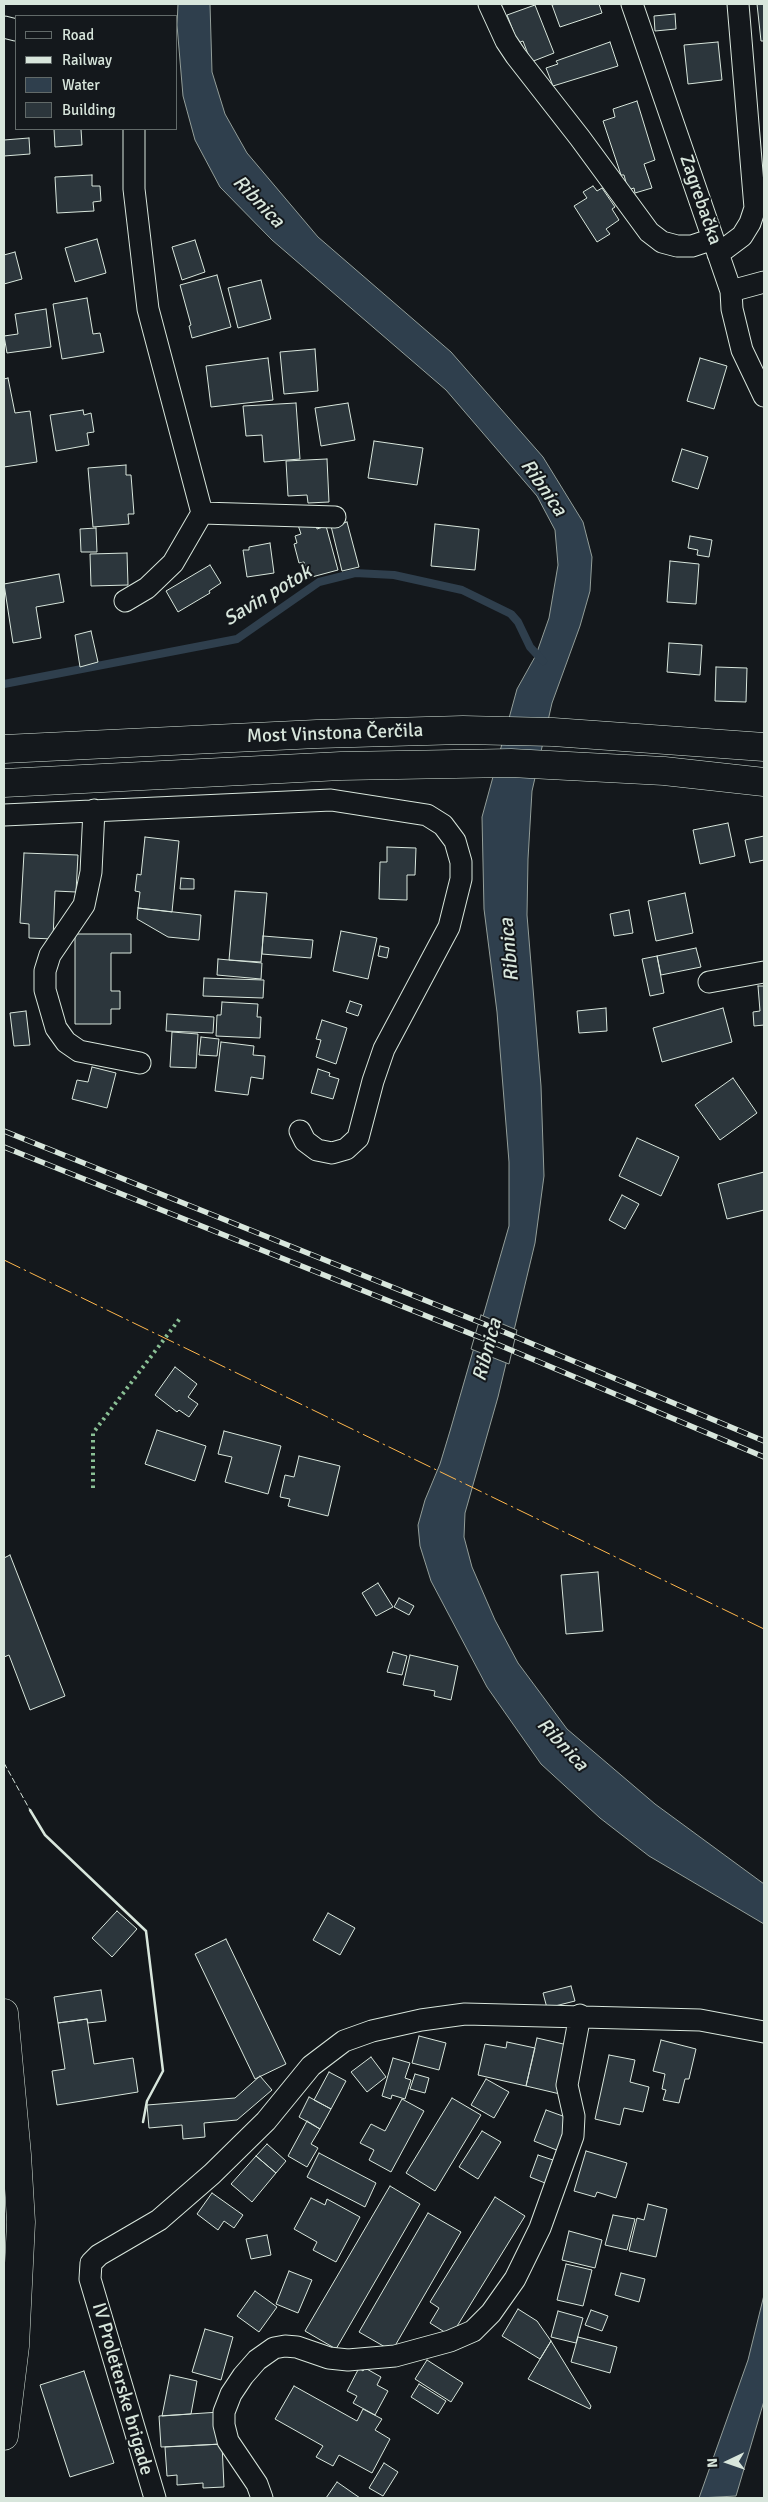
<!DOCTYPE html>
<html>
<head>
<meta charset="utf-8">
<style>
  body { margin:0 }
  #map { position:relative; width:768px; height:2502px; overflow:hidden; background:#14181c; font-family:Signika,sans-serif }
  canvas { display:block }
  .frame { position:absolute; inset:0; border:5px solid #d8e6dc; pointer-events:none }
  .legend { position:absolute; left:15px; top:15px; width:162px; height:115px; box-sizing:border-box; background:#14181c; border:1px solid #626a69; margin:0; padding:6px 9px; list-style:none; font-size:15px; color:#d8e6dc }
  .legend li { display:flex; align-items:center; gap:10px; height:25px }
  .legend b { width:25px; border:1px solid #626a69 }
  .north { position:absolute; left:703px; top:2437px; width:50px; height:50px; -webkit-text-stroke:4px #14181c; paint-order:stroke; rotate:267deg; font-size:14px; font-weight:700; line-height:20px; text-align:center; color:#d8e6dc }
  .north::after { content:''; display:block; margin:auto; width:18px; height:22px; background:#d8e6dc; clip-path:polygon(50% 0,100% 100%,50% 72%,0 100%) }
</style>
</head>
<body>
<div id="map">
<canvas width="768" height="2502"></canvas>
<div class="frame"></div>
<ul class="legend">
<li><b style="height:6px;background:#14181c"></b>Road</li>
<li><b style="height:6px;background:#d8e6dc"></b>Railway</li>
<li><b style="height:14px;background:#2f3f4d"></b>Water</li>
<li><b style="height:14px;background:#2c363c"></b>Building</li>
</ul>
<div class="north">N</div>
</div>
<script>
const ctx = document.querySelector('canvas').getContext('2d');
ctx.lineJoin = 'round';
function fillPath(path, color) { ctx.fillStyle = color; ctx.fill(path, 'evenodd'); }
const toPath = rows => new Path2D(rows.map(r => 'M' + r).join(''));
function strokePath(path, color, width, dash) { ctx.strokeStyle = color; ctx.lineWidth = width; ctx.lineCap = dash ? 'butt' : 'round'; ctx.setLineDash(dash || []); ctx.stroke(path); }
function write(font, color, halo, rows, align = 'center') {
  ctx.font = font + ' Signika,sans-serif'; ctx.lineWidth = 4; ctx.setLineDash([]); ctx.textBaseline = 'middle'; ctx.strokeStyle = halo; ctx.fillStyle = color; for (const [text, x, y, turn = 0] of rows) {
    ctx.save(); ctx.translate(x, y); ctx.rotate((+turn || 0) * Math.PI / 180); ctx.textAlign = isNaN(turn) ? turn : align; if (halo) ctx.strokeText(text, 0, 0); ctx.fillText(text, 0, 0); ctx.restore();
  }
}
const water = toPath([
  [178,4,210,4,212,72,225,114,247,153,318,237,451,352,543,457,583,522,592,557,590,591,580,626,552,703,532,791,528,859,527,915,541,1086,544,1176,535,1243,498,1397,465,1513,464,1537,472,1567,495,1620,518,1663,567,1729,655,1804,764,1884,764,1924,649,1856,600,1818,541,1764,487,1687,431,1581,420,1546,418,1525,425,1500,440,1464,450,1431,509,1226,509,1162,497,1012,484,909,482,817,517,689,536,655,549,618,558,565,555,530,537,496,446,390,272,240,220,187,195,140,183,96,177,25,178,4],
  [764,2295,764,2401,736,2496,699,2498,748,2360,764,2295]
]);
const pier = toPath([
  [481,1315,517,1330,509,1364,471,1349,481,1315]
]);
const stream = toPath([
  [4,684,237,639,319,582,355,573,394,575,462,590,511,614,518,622,530,647,543,661]
]);
const building = toPath([
  [556,4,599,4,602,13,560,27,552,5,556,4],
  [757,4,764,4,764,41,761,41,757,4],
  [535,5,554,53,531,62,523,41,518,43,507,15,535,5],
  [675,14,676,29,655,31,654,16,675,14],
  [610,42,618,66,553,86,546,68,558,64,556,61,610,42],
  [718,42,722,80,688,84,684,45,718,42],
  [637,101,655,160,644,164,652,188,635,193,634,188,628,190,624,175,621,175,603,121,615,117,613,109,637,101],
  [54,129,81,129,82,145,55,147,54,129],
  [29,138,30,154,4,156,4,140,29,138],
  [92,175,92,186,100,186,101,201,93,202,94,211,57,213,55,177,92,175],
  [593,186,597,191,602,188,615,207,612,209,619,220,606,229,610,234,597,242,574,206,587,198,583,192,593,186],
  [97,239,106,273,75,282,65,248,97,239],
  [195,240,205,272,182,280,172,247,195,240],
  [15,252,22,279,4,284,4,255,15,252],
  [217,275,231,327,192,338,189,326,191,325,180,285,217,275],
  [261,280,271,319,238,328,228,288,261,280],
  [87,298,93,334,100,333,104,352,62,359,53,304,87,298],
  [46,309,51,347,7,353,4,336,18,334,15,314,46,309],
  [315,349,318,391,284,394,280,352,315,349],
  [268,358,273,400,211,407,206,366,268,358],
  [700,358,727,366,714,409,687,401,700,358],
  [8,378,15,413,30,411,37,462,4,467,4,379,8,378],
  [296,403,300,459,264,462,262,435,246,436,243,406,296,403],
  [348,403,355,440,321,446,315,408,348,403],
  [83,410,84,415,91,413,94,432,87,433,89,445,56,451,50,415,83,410],
  [374,441,423,448,417,485,368,478,374,441],
  [682,449,708,457,698,489,672,481,682,449],
  [327,459,329,502,308,503,307,495,288,496,286,461,327,459],
  [126,465,126,475,131,475,134,514,128,514,129,524,93,527,88,468,126,465],
  [315,521,317,529,326,526,338,570,308,578,304,562,299,563,294,544,297,543,295,536,301,534,298,525,315,521],
  [347,522,359,567,342,571,331,526,347,522],
  [435,524,479,529,475,570,431,566,435,524],
  [96,528,97,552,81,552,80,529,96,528],
  [690,536,712,540,709,557,697,555,698,550,688,548,690,536],
  [270,543,274,573,247,577,243,550,249,550,249,547,270,543],
  [127,553,128,585,91,586,90,554,127,553],
  [670,561,699,564,696,604,667,602,670,561],
  [210,565,221,583,209,591,210,593,178,612,166,591,210,565],
  [59,574,64,602,36,607,41,638,13,643,4,584,59,574],
  [91,631,98,662,80,667,75,635,91,631],
  [669,643,702,645,700,675,667,672,669,643],
  [716,667,747,668,746,702,715,701,716,667],
  [728,823,735,856,700,864,693,830,728,823],
  [764,836,764,860,750,863,745,840,764,836],
  [145,837,179,841,172,912,138,908,140,892,135,891,137,874,141,875,145,837],
  [387,847,416,848,415,875,407,875,407,900,379,899,380,862,387,862,387,847],
  [24,853,78,855,76,892,55,891,53,939,29,938,29,924,20,923,24,853],
  [181,878,194,879,194,889,180,889,181,878],
  [235,891,267,893,261,962,229,960,235,891],
  [685,893,693,933,656,941,648,901,685,893],
  [138,908,201,915,199,940,168,937,137,919,138,908],
  [629,910,633,933,614,936,610,914,629,910],
  [341,931,377,938,368,979,333,971,341,931],
  [75,934,131,934,131,953,111,953,111,991,120,991,120,1009,111,1009,111,1024,75,1024,75,934],
  [263,936,313,940,311,958,262,954,263,936],
  [380,946,389,948,387,958,378,956,380,946],
  [696,948,701,967,661,975,657,956,696,948],
  [657,956,664,993,650,996,642,959,657,956],
  [218,959,262,963,261,979,217,975,218,959],
  [204,978,264,980,263,998,203,996,204,978],
  [758,986,764,986,764,1025,754,1026,753,1012,760,1011,758,986],
  [350,1001,362,1005,358,1016,346,1012,350,1001],
  [222,1002,258,1004,257,1017,261,1017,260,1038,216,1036,217,1015,221,1015,222,1002],
  [606,1008,607,1031,579,1033,577,1011,606,1008],
  [723,1008,732,1042,662,1062,653,1028,723,1008],
  [26,1011,30,1045,14,1046,10,1013,26,1011],
  [167,1014,214,1017,213,1033,166,1031,167,1014],
  [322,1020,347,1028,336,1064,316,1057,321,1040,316,1039,322,1020],
  [172,1032,198,1034,196,1068,170,1067,172,1032],
  [201,1037,219,1039,217,1056,199,1055,201,1037],
  [221,1042,254,1046,253,1055,265,1056,263,1079,251,1077,248,1095,215,1091,221,1042],
  [92,1067,116,1073,107,1108,72,1099,77,1080,88,1082,92,1067],
  [318,1069,330,1073,329,1076,339,1079,333,1099,311,1093,318,1069],
  [733,1078,757,1113,720,1140,695,1105,733,1078],
  [637,1138,679,1157,661,1196,619,1176,637,1138],
  [764,1172,764,1210,727,1219,718,1184,764,1172],
  [622,1195,639,1204,625,1229,609,1220,622,1195],
  [175,1367,197,1384,188,1397,198,1404,189,1417,179,1410,177,1412,155,1395,175,1367],
  [157,1430,206,1446,195,1481,145,1464,157,1430],
  [224,1431,281,1446,268,1494,225,1482,232,1457,218,1454,224,1431],
  [299,1456,340,1466,328,1516,288,1506,290,1499,280,1497,285,1475,294,1477,299,1456],
  [10,1555,65,1696,30,1710,9,1655,4,1657,4,1558,10,1555],
  [598,1572,603,1631,566,1634,561,1575,598,1572],
  [378,1583,393,1607,376,1616,362,1593,378,1583],
  [399,1598,414,1606,409,1615,394,1607,399,1598],
  [393,1652,407,1656,402,1675,387,1672,393,1652],
  [410,1655,458,1666,451,1700,434,1696,435,1691,403,1685,410,1655],
  [117,1911,137,1929,112,1957,92,1938,117,1911],
  [328,1913,355,1928,340,1955,313,1940,328,1913],
  [226,1939,286,2064,255,2079,195,1954,226,1939],
  [571,1986,575,2001,547,2008,543,1993,571,1986],
  [101,1990,106,2021,88,2023,87,2019,58,2023,54,1997,101,1990],
  [87,2019,94,2064,133,2058,138,2092,57,2105,52,2071,65,2069,58,2023,87,2019],
  [419,2036,446,2043,439,2070,412,2063,419,2036],
  [537,2038,572,2046,560,2094,526,2086,537,2038],
  [661,2040,696,2049,689,2079,685,2079,679,2103,663,2100,666,2090,662,2089,665,2074,653,2071,661,2040],
  [507,2042,535,2048,526,2086,478,2075,485,2044,506,2048,507,2042],
  [609,2055,635,2060,630,2082,649,2087,643,2112,624,2108,620,2125,595,2119,609,2055],
  [371,2057,386,2077,367,2092,351,2072,371,2057],
  [393,2058,410,2063,405,2078,411,2080,405,2099,392,2095,391,2099,382,2096,393,2058],
  [329,2072,346,2081,331,2109,314,2100,329,2072],
  [415,2074,429,2078,425,2093,410,2089,415,2074],
  [260,2076,272,2090,237,2120,204,2123,205,2137,183,2139,182,2125,149,2128,147,2105,235,2098,260,2076],
  [486,2079,509,2092,494,2118,471,2105,486,2079],
  [309,2097,331,2109,320,2129,299,2117,309,2097],
  [452,2098,481,2115,435,2191,406,2173,452,2098],
  [402,2099,424,2111,391,2172,369,2160,374,2150,360,2143,371,2124,385,2131,402,2099],
  [546,2110,571,2119,559,2151,534,2141,546,2110],
  [307,2121,320,2129,311,2144,318,2148,307,2167,288,2156,307,2121],
  [482,2131,501,2142,478,2179,459,2167,482,2131],
  [267,2144,286,2161,276,2173,256,2156,267,2144],
  [586,2151,627,2163,616,2198,597,2192,595,2197,574,2191,586,2151],
  [319,2153,376,2183,365,2207,307,2177,319,2153],
  [538,2155,553,2160,545,2183,530,2177,538,2155],
  [256,2156,276,2173,252,2202,231,2184,256,2156],
  [390,2186,420,2204,336,2349,305,2331,390,2186],
  [212,2193,243,2215,234,2228,224,2221,218,2230,197,2214,212,2193],
  [495,2197,525,2216,451,2336,430,2323,439,2308,430,2302,495,2197],
  [311,2198,325,2205,327,2199,360,2217,336,2262,313,2250,317,2242,294,2229,311,2198],
  [648,2204,667,2209,656,2257,629,2251,637,2218,644,2220,648,2204],
  [428,2213,461,2232,392,2351,359,2332,428,2213],
  [613,2215,635,2219,627,2250,605,2245,613,2215],
  [569,2231,602,2240,595,2268,562,2260,569,2231],
  [267,2235,271,2255,251,2259,246,2239,267,2235],
  [566,2264,592,2270,583,2306,557,2300,566,2264],
  [289,2271,312,2280,298,2313,276,2304,289,2271],
  [621,2273,645,2279,639,2302,615,2295,621,2273],
  [255,2291,277,2307,259,2332,237,2316,255,2291],
  [518,2309,537,2321,551,2341,540,2359,502,2336,518,2309],
  [591,2310,608,2316,602,2331,585,2325,591,2310],
  [558,2311,583,2318,576,2343,551,2337,558,2311],
  [205,2329,233,2337,221,2380,192,2372,205,2329],
  [578,2337,617,2347,610,2373,571,2362,578,2337],
  [551,2341,591,2406,590,2409,528,2379,551,2341],
  [427,2360,463,2383,451,2402,415,2379,427,2360],
  [359,2368,363,2371,365,2368,381,2377,377,2385,388,2391,375,2415,353,2403,357,2396,347,2391,359,2368],
  [84,2371,114,2463,70,2477,40,2385,84,2371],
  [170,2375,197,2381,191,2414,162,2416,170,2375],
  [419,2384,446,2401,438,2414,411,2397,419,2384],
  [294,2386,357,2421,363,2409,382,2419,375,2430,390,2439,372,2473,339,2455,333,2466,316,2457,323,2446,275,2419,294,2386],
  [220,2412,222,2444,161,2447,159,2416,220,2412],
  [222,2444,224,2487,203,2488,203,2483,177,2485,177,2475,167,2476,165,2447,222,2444],
  [384,2463,398,2472,383,2496,369,2488,384,2463],
  [337,2482,360,2498,326,2498,337,2482]
]);
const minor = toPath([
  [489,4,506,41,516,56,580,138,649,232,662,242,677,246,692,246,713,239],
  [632,4,731,291,732,309,742,350,764,396],
  [4,27,16,30],
  [718,254,742,236,750,223,755,208,738,4],
  [731,291,764,282],
  [202,513,335,517],
  [125,601,147,588,173,563,202,513,148,309,134,189,134,129],
  [94,810,91,872,84,905,50,955,45,971,45,990,56,1028,66,1042,79,1051,140,1063],
  [4,815,331,800,427,815,443,825,455,841,461,862,461,879,449,927,384,1049,373,1081,358,1138,346,1149,332,1153,317,1150,305,1141,300,1131],
  [709,982,764,972],
  [155,2498,90,2279,91,2263,99,2255,159,2220,212,2174,266,2121,311,2066,344,2041,372,2031,421,2020,465,2014,700,2020,764,2032],
  [262,2498,257,2484,228,2441,224,2425,224,2412,231,2394,243,2376,257,2360,274,2348,285,2346,297,2347,329,2358,348,2360,395,2356,450,2341,473,2331,491,2313,515,2279,540,2228,573,2136,574,2116,567,2085,580,2015]
]);
const secondary = toPath([
  [4,2013,17,2155,21,2222,15,2346,4,2436]
]);
const primary = toPath([
  [4,749,317,734,463,730,553,732,764,747],
  [4,783,341,766,511,763,664,771,764,782]
]);
const rail = toPath([
  [4,1131,504,1332,764,1441],
  [4,1147,499,1345,764,1457]
]);
const hedge = toPath([
  [93,1488,93,1433,181,1317]
]);
const fence = toPath([
  [4,1763,30,1810]
]);
const wall = toPath([
  [30,1810,45,1835,146,1931,163,2071,147,2101,143,2122]
]);
const power = toPath([
  [4,1260,764,1629]
]);
const streetNames = [
  ["Zagrebačka",700,200,71],
  ["Most Vinstona Čerčila",335,734,-2],
  ["IV Proleterske brigade",122,2389,74]
];
const waterNames = [
  ["Ribnica",258,202,46],
  ["Ribnica",543,488,55],
  ["Savin potok",268,596,-31],
  ["Ribnica",510,950,-95],
  ["Ribnica",488,1350,-75],
  ["Ribnica",562,1745,47]
];
fillPath(water, '#2f3f4d');
strokePath(water, '#939e99', 1);
fillPath(pier, '#14181c');
strokePath(pier, '#939e99', 1);
strokePath(stream, '#2f3f4d', 8);
fillPath(building, '#2c363c');
strokePath(building, '#d8e6dc', 1);
strokePath(minor, '#d8e6dc', 23);
strokePath(secondary, '#d8e6dc', 29);
strokePath(primary, '#d8e6dc', 29);
strokePath(minor, '#14181c', 21);
strokePath(secondary, '#14181c', 28);
strokePath(primary, '#14181c', 28);
strokePath(rail, '#d8e6dc', 5.5);
strokePath(rail, '#14181c', 4, [11]);
strokePath(hedge, '#8ac095', 4, [2.5, 4]);
strokePath(fence, '#d8e6dc', 1, [6, 2.5]);
strokePath(wall, '#d8e6dc', 2.5);
strokePath(power, '#ffb74d', 1, [18, 4, 2.5, 4]);
write('19px', '#d8e6dc', '#14181c', streetNames);
write('italic 20px', '#d8e6dc', '#14181c', waterNames);
</script>
</body>
</html>
